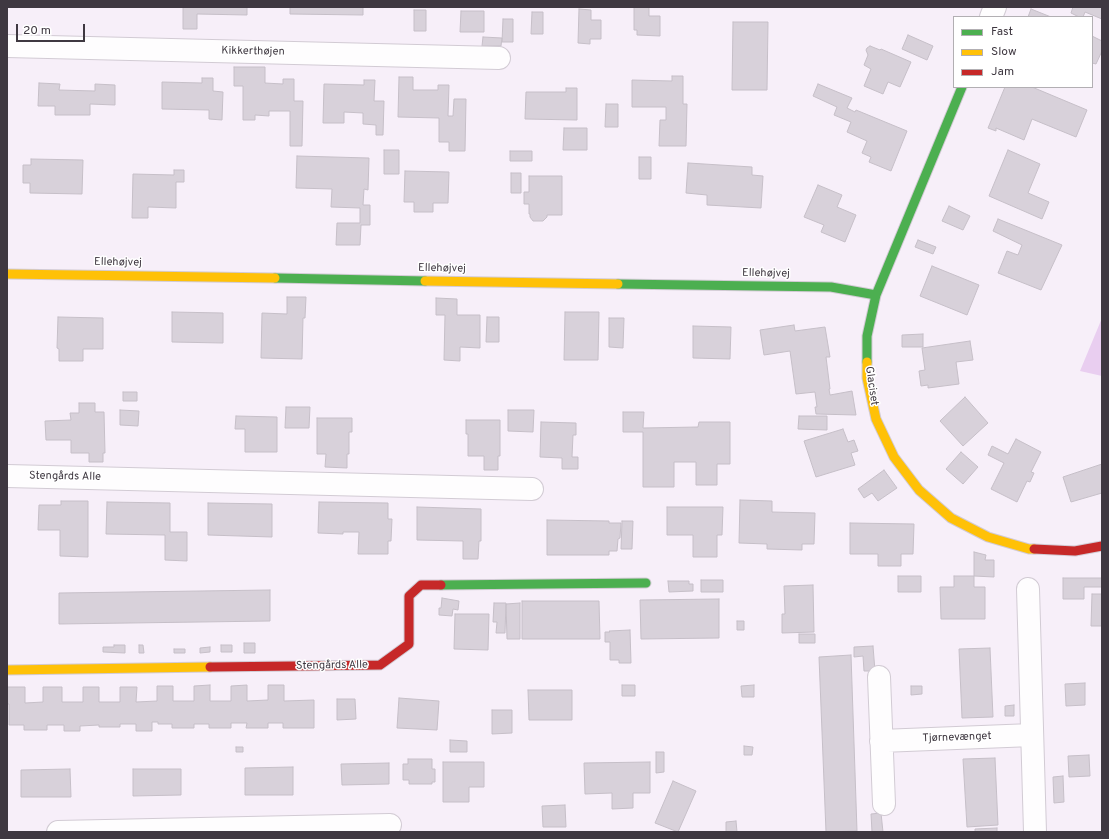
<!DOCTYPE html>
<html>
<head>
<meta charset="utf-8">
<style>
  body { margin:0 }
  #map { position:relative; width:1109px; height:839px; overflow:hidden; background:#f7eff9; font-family:Overpass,sans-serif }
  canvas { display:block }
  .frame { position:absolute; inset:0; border:8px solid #3f3841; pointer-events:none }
  .legend { position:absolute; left:953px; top:16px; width:140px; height:72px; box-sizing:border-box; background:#fff; border:1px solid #b2afb3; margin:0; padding:5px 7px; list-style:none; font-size:12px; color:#3f3841 }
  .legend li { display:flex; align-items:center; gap:8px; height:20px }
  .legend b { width:20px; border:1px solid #b2afb3 }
  .scale { position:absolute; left:16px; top:24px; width:69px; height:18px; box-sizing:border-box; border:2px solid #3f3841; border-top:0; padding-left:5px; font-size:12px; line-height:14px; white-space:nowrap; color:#3f3841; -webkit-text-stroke:3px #fff; paint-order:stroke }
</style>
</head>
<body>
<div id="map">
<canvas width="1109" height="839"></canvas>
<div class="frame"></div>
<ul class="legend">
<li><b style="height:5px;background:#4caf50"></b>Fast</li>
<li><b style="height:5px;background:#ffc107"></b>Slow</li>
<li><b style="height:5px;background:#c62828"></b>Jam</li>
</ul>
<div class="scale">20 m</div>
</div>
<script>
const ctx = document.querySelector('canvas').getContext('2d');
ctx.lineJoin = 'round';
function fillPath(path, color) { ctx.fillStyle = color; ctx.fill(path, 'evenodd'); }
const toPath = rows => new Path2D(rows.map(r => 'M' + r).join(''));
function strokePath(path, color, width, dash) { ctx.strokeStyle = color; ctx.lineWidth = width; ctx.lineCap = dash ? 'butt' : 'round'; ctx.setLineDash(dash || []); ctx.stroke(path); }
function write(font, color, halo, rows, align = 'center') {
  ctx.font = font + ' Overpass,sans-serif'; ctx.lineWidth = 3; ctx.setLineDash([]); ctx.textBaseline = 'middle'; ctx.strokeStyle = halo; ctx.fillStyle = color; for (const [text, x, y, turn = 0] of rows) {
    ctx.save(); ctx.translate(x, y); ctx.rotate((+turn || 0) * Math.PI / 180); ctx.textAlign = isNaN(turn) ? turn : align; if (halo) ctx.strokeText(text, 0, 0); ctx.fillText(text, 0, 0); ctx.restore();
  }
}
const green = toPath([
  [1102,318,1102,376,1080,371]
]);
const building = toPath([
  [183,7,247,7,247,15,197,14,197,29,183,29,183,7],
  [290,7,363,7,363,15,290,14,290,7],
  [634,7,649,7,649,16,660,16,660,36,637,35,637,30,634,30,634,7],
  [1073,7,1102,7,1102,19,1085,12,1083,17,1079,17,1071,13,1073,7],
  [579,9,591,10,591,20,601,20,601,39,590,39,590,44,578,43,579,9],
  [1031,9,1051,17,1028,17,1031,9],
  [414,10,426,10,426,31,414,31,414,10],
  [461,11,484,11,484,32,460,32,461,11],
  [532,12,543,12,543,34,531,34,532,12],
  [503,19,513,19,513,42,502,42,503,19],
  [733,22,768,22,767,90,732,90,733,22],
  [908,35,933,46,927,60,902,49,908,35],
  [1092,36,1102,41,1102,51,1096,64,1092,63,1092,36],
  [483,37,502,38,501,46,482,46,483,37],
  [870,46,880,50,881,49,911,62,900,87,888,82,883,94,864,86,871,69,864,65,868,55,866,50,867,48,870,46],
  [234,67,265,67,265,83,283,84,283,79,294,79,294,101,303,101,302,146,290,146,290,111,269,111,269,116,255,115,255,120,243,120,243,86,234,86,234,67],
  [672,76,683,76,683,104,687,104,686,146,659,146,660,120,666,120,666,107,632,107,632,80,672,81,672,76],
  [399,77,413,77,413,90,438,90,438,85,449,85,448,116,453,116,454,99,466,99,465,151,449,151,449,142,439,142,439,118,398,117,399,77],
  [202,78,213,78,213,91,223,92,222,120,209,119,209,110,162,109,162,82,202,83,202,78],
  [364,80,375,80,374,101,384,101,383,135,376,135,376,125,363,124,363,113,344,112,344,123,323,123,324,84,364,85,364,80],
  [39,83,60,84,59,90,95,91,95,84,115,85,115,105,90,104,90,115,55,115,55,106,38,106,39,83],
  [818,84,852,98,847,108,855,112,856,110,907,131,891,171,869,162,871,157,862,153,867,141,847,132,851,122,834,115,837,107,813,96,818,84],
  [1005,87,1032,87,1087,110,1076,137,1032,119,1024,140,996,128,996,131,988,128,1005,87],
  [566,88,577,88,577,120,525,119,526,92,566,92,566,88],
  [606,104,618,104,618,127,605,127,606,104],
  [564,128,587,128,587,150,563,150,564,128],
  [384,150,399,150,399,174,384,174,384,150],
  [1008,150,1040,164,1028,193,1049,202,1042,219,989,196,1008,150],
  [510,151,532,151,532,161,510,161,510,151],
  [297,156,369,158,368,190,364,189,363,205,370,205,370,225,361,225,360,245,336,245,337,223,360,223,360,208,331,207,332,189,296,188,297,156],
  [639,157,651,157,651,179,639,179,639,157],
  [31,159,83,160,82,194,30,193,30,183,23,183,23,165,31,165,31,159],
  [688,163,752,167,752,175,763,176,761,208,707,205,707,195,686,193,688,163],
  [174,170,184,170,184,182,176,182,176,208,148,207,148,218,132,218,133,174,174,175,174,170],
  [405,171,449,172,448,203,433,203,433,212,414,212,414,202,404,202,405,171],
  [511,173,521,173,521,193,511,193,511,173],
  [529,176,562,176,562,215,547,215,547,217,543,221,533,221,530,217,530,214,529,214,529,204,524,204,524,192,529,192,529,176],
  [818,185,842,195,837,207,856,215,845,242,821,232,824,225,804,217,818,185],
  [949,206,970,216,963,230,942,221,949,206],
  [998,219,1062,245,1041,290,998,273,1007,251,1018,255,1022,245,993,231,998,219],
  [918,240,936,247,933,254,915,247,918,240],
  [932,266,979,285,967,315,920,296,932,266],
  [287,297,306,297,305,318,303,318,302,359,261,358,262,313,287,314,287,297],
  [436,298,457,299,457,315,480,315,480,348,460,347,460,361,444,360,445,315,436,315,436,298],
  [172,312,223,313,223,343,172,342,172,312],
  [565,312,599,312,598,360,564,360,565,312],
  [58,317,103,318,103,349,83,349,83,361,59,361,59,349,57,348,58,317],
  [487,317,499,317,499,342,486,342,487,317],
  [609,318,624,318,623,348,609,347,609,318],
  [794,325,795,331,825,327,830,357,826,357,830,389,829,389,830,395,852,391,856,415,816,414,815,407,817,407,815,392,796,394,790,351,764,355,760,330,794,325],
  [693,326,731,327,730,359,693,358,693,326],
  [923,334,923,347,902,347,902,335,923,334],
  [970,341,973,360,956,362,959,384,928,388,928,385,921,386,919,371,925,370,922,348,970,341],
  [123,392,137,392,137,401,123,401,123,392],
  [965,397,988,423,963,446,940,421,965,397],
  [79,403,95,403,95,412,104,412,105,453,103,453,103,462,89,462,89,453,71,453,71,440,46,440,45,421,71,420,70,413,79,413,79,403],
  [286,407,310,407,309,428,285,428,286,407],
  [120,410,139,411,138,426,120,425,120,410],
  [508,410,534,410,533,432,508,431,508,410],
  [623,412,644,412,643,428,698,427,699,422,730,422,730,464,717,464,717,485,696,485,696,462,674,462,674,487,643,487,643,432,623,432,623,412],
  [236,416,277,417,277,452,245,452,245,429,235,429,236,416],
  [799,416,827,416,827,430,798,429,799,416],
  [317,418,352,418,352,432,349,432,349,454,347,454,347,468,325,467,326,454,317,454,317,418],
  [466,420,500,420,500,456,498,456,498,470,484,470,484,456,468,456,468,434,466,434,466,420],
  [541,422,576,423,576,435,573,435,572,457,578,457,578,469,562,469,562,458,540,457,541,422],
  [843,429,848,442,854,440,858,451,851,453,855,465,816,477,804,441,843,429],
  [1016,439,1041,452,1031,472,1034,473,1030,482,1027,481,1017,502,991,489,1004,463,988,455,992,446,1008,454,1016,439],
  [961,452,978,467,963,484,946,469,961,452],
  [1102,464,1102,493,1071,502,1063,477,1102,464],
  [884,470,897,488,878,501,872,493,864,498,858,489,884,470],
  [740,500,772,501,772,512,815,513,814,544,802,544,802,550,767,549,767,544,739,543,740,500],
  [61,501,88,501,88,557,60,556,60,530,38,530,39,505,61,505,61,501],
  [107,502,170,503,170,532,187,532,187,561,165,560,165,535,106,534,107,502],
  [319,502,388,503,388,519,392,519,391,541,388,541,388,554,358,554,359,532,343,532,343,534,318,533,319,502],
  [208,503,272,504,272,537,208,535,208,503],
  [417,507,481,509,481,541,479,541,478,559,463,559,463,541,417,540,417,507],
  [667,507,723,507,722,535,717,535,717,557,693,557,693,535,667,535,667,507],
  [547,520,609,521,609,523,621,523,620,538,618,539,617,551,609,551,609,555,547,555,547,520],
  [622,521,633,521,632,549,621,549,622,521],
  [850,523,914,524,913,554,901,554,901,566,878,566,878,554,850,554,850,523],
  [974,552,986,555,985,560,994,560,994,577,974,576,974,552],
  [898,576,921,576,921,592,898,592,898,576],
  [954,576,974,576,974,587,985,587,985,619,941,619,940,587,954,587,954,576],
  [1063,578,1102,578,1102,587,1084,587,1084,599,1063,599,1063,578],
  [701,580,723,580,723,592,701,592,701,580],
  [668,581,689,581,689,584,693,584,693,591,669,592,668,581],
  [813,585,814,632,782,633,782,614,785,614,784,586,813,585],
  [270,590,270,621,59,624,59,593,270,590],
  [1092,594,1102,594,1102,626,1091,626,1092,594],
  [442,598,459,601,458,610,453,609,452,616,439,615,439,608,441,608,442,598],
  [719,599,719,638,641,639,640,600,719,599],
  [522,601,599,601,600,639,522,639,522,601],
  [494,603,506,603,505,633,496,633,497,622,493,622,494,603],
  [520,603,520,639,507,639,506,604,520,603],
  [455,614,489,614,488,650,454,649,455,614],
  [737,621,744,621,744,630,737,630,737,621],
  [630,630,631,663,619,663,619,660,610,660,610,642,605,642,605,632,610,632,609,631,630,630],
  [799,634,815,634,815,643,799,643,799,634],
  [244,643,255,643,255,653,244,653,244,643],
  [114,645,125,645,125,653,103,652,103,647,114,647,114,645],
  [139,645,143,645,144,653,139,653,139,645],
  [221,645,232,645,232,652,221,652,221,645],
  [873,646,875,671,864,671,863,656,854,657,854,647,873,646],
  [210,647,210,652,200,653,200,648,210,647],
  [990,648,993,717,962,718,959,649,990,648],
  [174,649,185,649,185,653,174,653,174,649],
  [851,655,857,831,826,832,819,657,851,655],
  [1085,683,1085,705,1066,706,1065,684,1085,683],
  [210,685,210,701,231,701,231,686,247,685,247,701,268,700,268,685,284,685,284,701,314,700,314,728,283,728,283,723,268,723,268,728,246,728,247,723,231,723,231,728,209,728,209,724,194,724,194,728,172,728,172,724,158,724,158,722,152,722,152,731,136,731,136,724,120,724,120,727,99,727,99,725,80,726,80,731,64,731,64,725,47,725,47,730,24,730,24,725,9,725,9,704,7,704,7,687,25,687,25,703,43,702,43,687,62,687,62,702,83,702,83,687,99,687,99,702,120,702,120,687,137,687,136,702,157,701,157,686,173,686,173,701,194,701,194,686,210,685],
  [622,685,635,685,635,696,622,696,622,685],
  [754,685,754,697,742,697,741,686,754,685],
  [911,686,922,686,922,694,911,695,911,686],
  [528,690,572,690,572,720,529,720,528,690],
  [399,698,439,701,437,730,397,728,399,698],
  [337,699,355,699,356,719,337,720,337,699],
  [1014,705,1014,716,1005,716,1005,706,1014,705],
  [492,710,512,710,512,733,492,734,492,710],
  [450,740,467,741,467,752,450,752,450,740],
  [744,746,753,747,752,755,744,755,744,746],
  [236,747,243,747,243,752,236,752,236,747],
  [656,752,664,752,664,772,656,773,656,752],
  [1089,755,1090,776,1069,777,1068,756,1089,755],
  [995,758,998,825,967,827,963,759,995,758],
  [408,759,432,759,432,769,435,769,435,782,432,782,432,784,409,784,409,780,403,780,403,764,408,764,408,759],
  [443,762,484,762,484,787,469,787,469,802,443,802,443,762],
  [650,762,650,793,633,793,633,808,612,809,612,793,585,794,584,763,650,762],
  [389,763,389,784,342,785,341,764,389,763],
  [293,767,293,795,245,795,245,768,293,767],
  [70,769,71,797,21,797,21,770,70,769],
  [133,769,181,769,181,795,133,796,133,769],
  [1063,776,1064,802,1054,803,1053,777,1063,776],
  [673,781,696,791,678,832,655,823,673,781],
  [565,805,566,827,543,827,542,806,565,805],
  [881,813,883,832,869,832,872,832,871,814,881,813],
  [736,821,737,832,726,832,726,822,736,821],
  [997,828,997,832,975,832,975,829,997,828]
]);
const street = toPath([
  [991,17,995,7],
  [7,46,499,58],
  [7,476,532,489],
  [1028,589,1035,832],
  [879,677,884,804],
  [881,741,1032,735],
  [58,832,390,825]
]);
const fast = toPath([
  [275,278,425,281],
  [618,284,831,287,876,295],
  [867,362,867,336,876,295,962,87],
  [441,585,646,583]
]);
const slow = toPath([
  [7,274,275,278],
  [425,281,618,284],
  [867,362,867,378,876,419,894,457,919,490,951,518,988,537,1029,549,1034,549],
  [7,670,210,667]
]);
const jam = toPath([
  [1034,549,1075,551,1102,546],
  [210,667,380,665,409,644,409,596,421,585,441,585]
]);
const streetNames = [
  ["Kikkerthøjen",253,52,1],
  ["Ellehøjvej",118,263,1],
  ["Ellehøjvej",442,269,1],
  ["Ellehøjvej",766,274,1],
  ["Glaciset",871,386,82],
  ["Stengårds Alle",65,477,1],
  ["Stengårds Alle",332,666,-1],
  ["Tjørnevænget",957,738,-2]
];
fillPath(green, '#e9cef0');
fillPath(building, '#d8d1da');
strokePath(building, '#c6bfc8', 1);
strokePath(street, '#d2cbd4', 24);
strokePath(fast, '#d2cbd4', 11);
strokePath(slow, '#d2cbd4', 11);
strokePath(jam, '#d2cbd4', 11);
strokePath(street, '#fefdfe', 22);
strokePath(fast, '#4caf50', 9);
strokePath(slow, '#ffc107', 9);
strokePath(jam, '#c62828', 9);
write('11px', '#3f3841', '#fff', streetNames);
</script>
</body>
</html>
